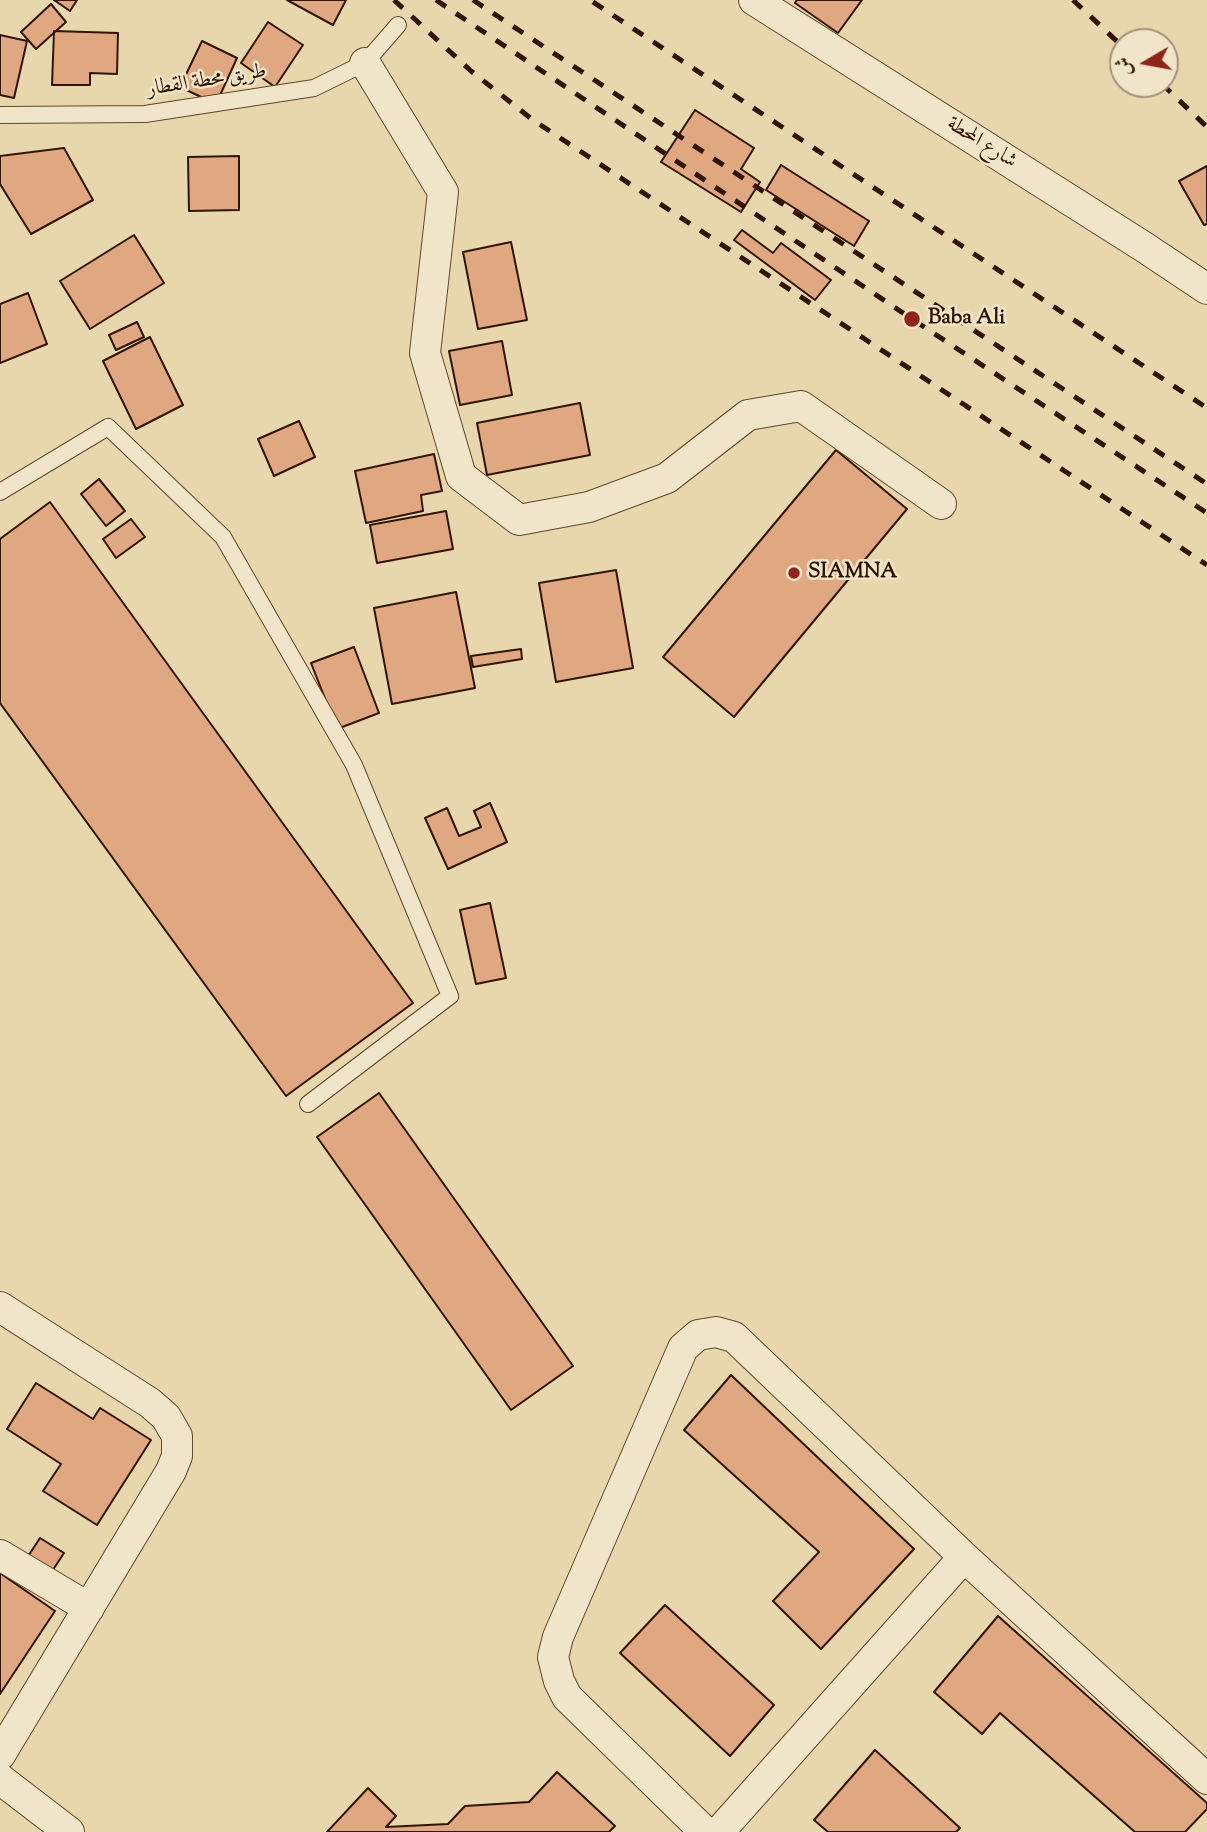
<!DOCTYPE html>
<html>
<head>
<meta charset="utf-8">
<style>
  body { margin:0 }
  #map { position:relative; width:1207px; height:1832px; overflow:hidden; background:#e8d7ac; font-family:"Sorts Mill Goudy",Amiri,serif }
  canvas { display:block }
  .north { position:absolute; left:1109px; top:28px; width:70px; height:70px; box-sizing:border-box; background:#f0e5c9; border:2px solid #a49279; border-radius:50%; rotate:260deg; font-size:19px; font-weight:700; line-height:28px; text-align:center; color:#321500 }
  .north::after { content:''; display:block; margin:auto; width:24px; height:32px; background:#8f2418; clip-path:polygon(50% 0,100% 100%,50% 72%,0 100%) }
</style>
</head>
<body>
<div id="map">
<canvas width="1207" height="1832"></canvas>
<div class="north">ش</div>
</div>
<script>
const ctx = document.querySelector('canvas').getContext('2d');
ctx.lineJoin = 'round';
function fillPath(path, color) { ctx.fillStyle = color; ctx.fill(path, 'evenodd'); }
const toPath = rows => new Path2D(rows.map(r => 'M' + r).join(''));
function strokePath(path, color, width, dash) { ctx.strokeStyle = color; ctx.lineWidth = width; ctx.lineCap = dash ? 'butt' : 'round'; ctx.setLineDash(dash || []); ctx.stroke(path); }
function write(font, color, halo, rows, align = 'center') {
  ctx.font = font + ' "Sorts Mill Goudy",Amiri,serif'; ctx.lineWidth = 5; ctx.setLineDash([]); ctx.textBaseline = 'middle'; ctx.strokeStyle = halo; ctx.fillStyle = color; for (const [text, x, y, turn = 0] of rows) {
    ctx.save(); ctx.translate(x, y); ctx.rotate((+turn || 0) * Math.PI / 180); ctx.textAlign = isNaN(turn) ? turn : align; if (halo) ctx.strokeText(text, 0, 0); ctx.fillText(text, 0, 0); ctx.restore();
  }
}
const building = toPath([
  [54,0,77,0,70,11,54,0],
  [287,0,346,0,333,25,287,0],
  [797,0,862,0,838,33,795,3,797,0],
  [51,4,66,22,36,49,21,32,51,4],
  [268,22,303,45,275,87,241,63,268,22],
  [54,31,118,33,117,74,90,73,90,85,52,85,54,31],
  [0,35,27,41,14,98,0,95,0,35],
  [202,41,237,58,216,104,180,87,202,41],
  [695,110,754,148,741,169,760,182,741,212,661,162,695,110],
  [64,148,93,200,31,234,0,184,0,156,64,148],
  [239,156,239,210,189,211,188,157,239,156],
  [781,165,869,221,854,246,766,190,781,165],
  [1207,166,1207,224,1204,225,1179,181,1207,166],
  [742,230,773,253,781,243,831,280,815,300,734,240,742,230],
  [134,235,164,283,90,329,60,281,134,235],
  [511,242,527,320,478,329,463,252,511,242],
  [28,293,47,344,0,363,0,304,28,293],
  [137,322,144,337,116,350,109,335,137,322],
  [150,337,183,405,136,429,103,361,150,337],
  [502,341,512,395,460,405,449,351,502,341],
  [580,403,590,455,487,475,477,423,580,403],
  [299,421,315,457,274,476,258,439,299,421],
  [836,450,907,509,734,717,663,657,836,450],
  [434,454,442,491,421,495,423,511,366,523,355,471,434,454],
  [99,479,125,511,106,526,81,494,99,479],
  [50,502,413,1003,286,1096,0,703,0,539,50,502],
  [446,511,453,549,377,563,370,525,446,511],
  [131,519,145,537,116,558,103,539,131,519],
  [616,570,633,668,556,682,539,583,616,570],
  [456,592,475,688,392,704,374,608,456,592],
  [354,647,379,713,337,729,311,663,354,647],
  [521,649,522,659,473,667,471,656,521,649],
  [490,803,507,842,448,869,425,818,447,808,459,836,481,827,474,811,490,803],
  [490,903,506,978,476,984,460,910,490,903],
  [379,1093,573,1366,511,1410,317,1137,379,1093],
  [731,1375,914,1549,821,1649,773,1601,819,1552,684,1430,731,1375],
  [36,1383,93,1419,100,1408,151,1440,97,1525,43,1491,61,1464,7,1429,36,1383],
  [40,1538,64,1553,47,1579,23,1564,40,1538],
  [0,1573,55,1611,0,1694,0,1573],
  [665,1605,774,1705,730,1756,620,1653,665,1605],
  [998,1616,1207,1803,1207,1809,1185,1832,1135,1832,1000,1713,982,1734,934,1692,998,1616],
  [875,1750,960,1828,956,1832,828,1832,814,1820,875,1750],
  [557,1772,615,1826,609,1832,327,1832,368,1788,396,1816,386,1827,448,1824,465,1806,529,1802,557,1772]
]);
const lane = toPath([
  [0,115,145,114,314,88,365,63,398,25],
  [0,492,108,427,223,537,354,765,450,996,308,1104]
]);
const street = toPath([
  [754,0,1144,247,1207,289],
  [365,63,443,192,425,353,461,476,519,520,589,507,667,478,748,415,801,406,941,504],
  [0,1307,150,1403,166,1417,177,1436,177,1456,171,1471,0,1755],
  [0,1555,89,1608],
  [0,1779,69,1832],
  [705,1832,567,1697,559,1681,553,1657,558,1637,683,1348,698,1335,716,1332,734,1337,964,1557,1207,1779],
  [719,1832,964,1557]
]);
const rail = toPath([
  [394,0,471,71,533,120,1207,565],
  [436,0,912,319,1207,513],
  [473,0,1207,484],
  [1073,0,1123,47],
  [593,2,1207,408],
  [1162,84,1207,127]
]);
const markers = [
  [912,319,9,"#8f2418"],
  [794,573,7,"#8f2418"]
];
const streetNames = [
  ["طريق محطة القطار",207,82,-9],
  ["شارع المحطة",981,144,32]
];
const poiNames = [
  ["Baba Ali",928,319],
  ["SIAMNA",808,573]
];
fillPath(building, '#e0a881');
strokePath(building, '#321500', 2);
strokePath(lane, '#60462b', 18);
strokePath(street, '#60462b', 32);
strokePath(lane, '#f0e5c9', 16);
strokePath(street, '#f0e5c9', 30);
strokePath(rail, '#321500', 5, [12, 12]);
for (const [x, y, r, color] of markers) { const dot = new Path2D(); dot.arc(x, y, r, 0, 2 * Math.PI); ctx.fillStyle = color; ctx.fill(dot); strokePath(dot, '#f0e5c9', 2.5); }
write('21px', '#321500', '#f0e5c9', streetNames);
write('bold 21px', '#321500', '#f0e5c9', poiNames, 'left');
</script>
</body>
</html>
